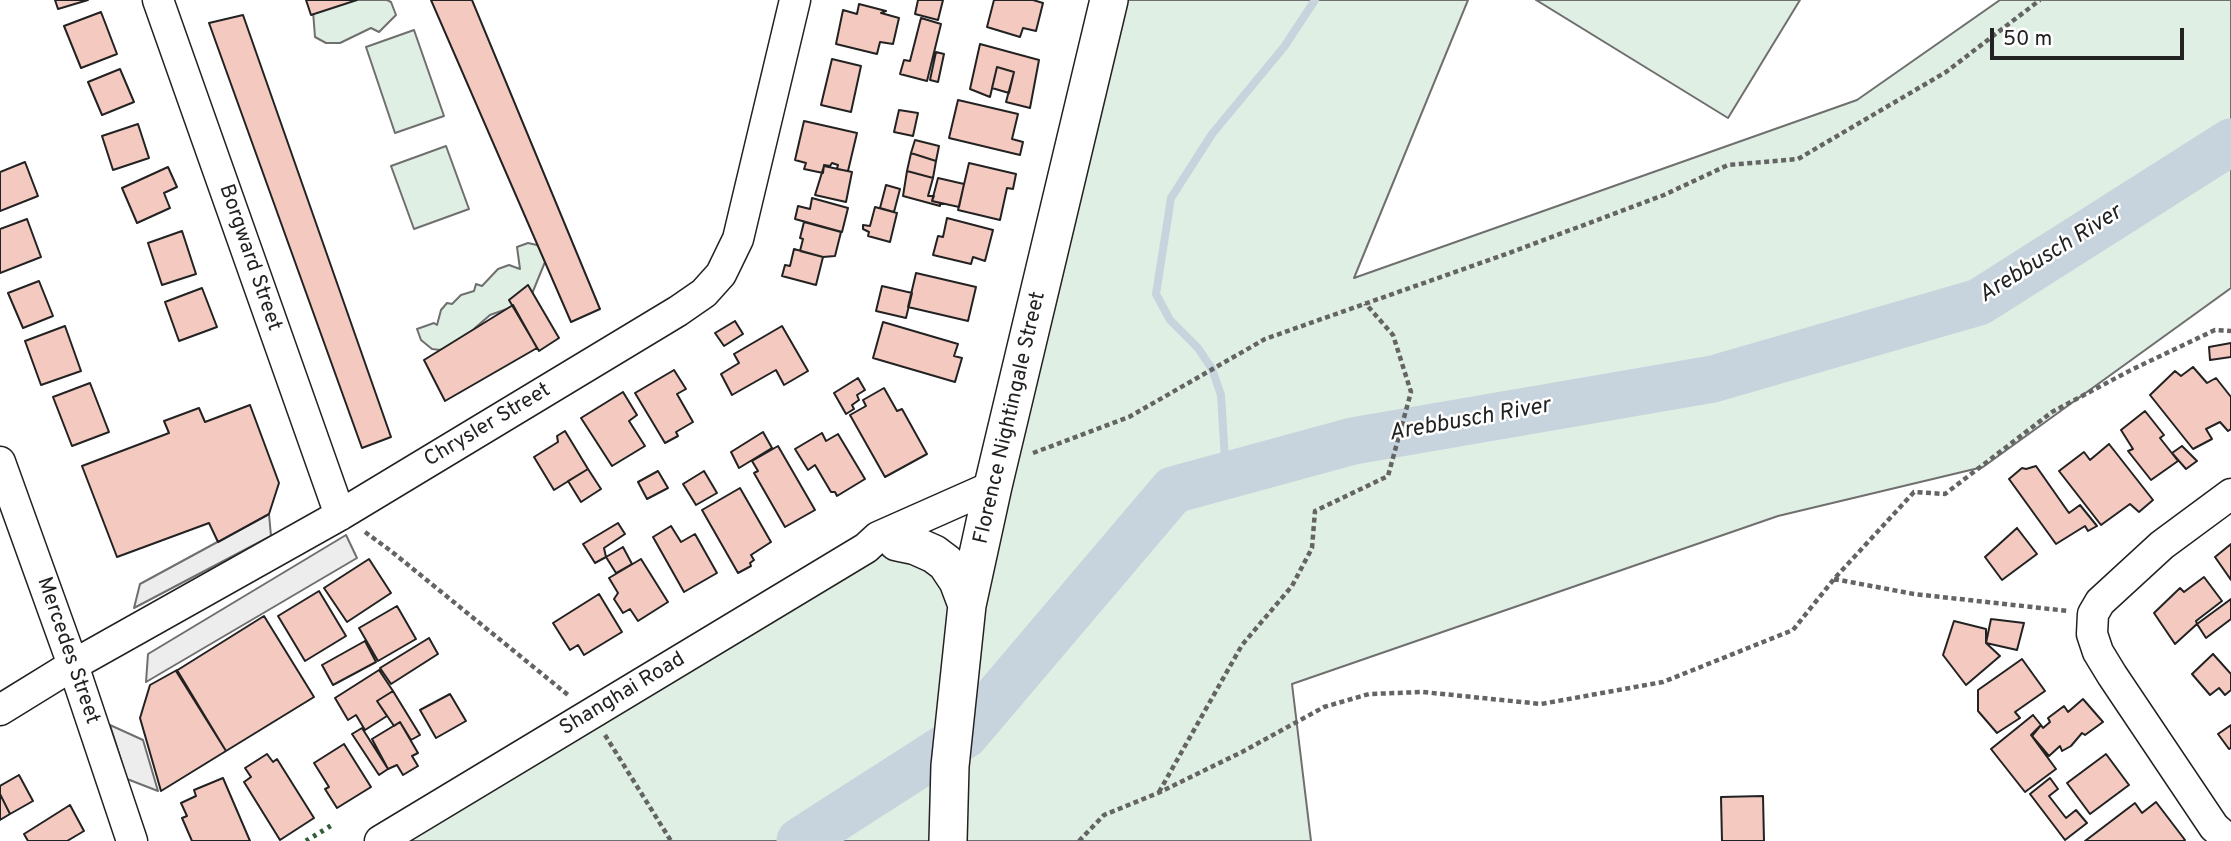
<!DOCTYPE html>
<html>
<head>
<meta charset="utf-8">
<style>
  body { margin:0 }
  #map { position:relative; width:2231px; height:841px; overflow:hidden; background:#fff; font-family:Overpass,sans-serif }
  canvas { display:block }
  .scale { position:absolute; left:1990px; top:28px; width:194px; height:32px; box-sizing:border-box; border:4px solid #222; border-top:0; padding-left:9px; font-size:21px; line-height:24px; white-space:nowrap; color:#222; -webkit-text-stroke:5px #fff; paint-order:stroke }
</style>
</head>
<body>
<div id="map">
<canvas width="2231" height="841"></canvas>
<div class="scale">50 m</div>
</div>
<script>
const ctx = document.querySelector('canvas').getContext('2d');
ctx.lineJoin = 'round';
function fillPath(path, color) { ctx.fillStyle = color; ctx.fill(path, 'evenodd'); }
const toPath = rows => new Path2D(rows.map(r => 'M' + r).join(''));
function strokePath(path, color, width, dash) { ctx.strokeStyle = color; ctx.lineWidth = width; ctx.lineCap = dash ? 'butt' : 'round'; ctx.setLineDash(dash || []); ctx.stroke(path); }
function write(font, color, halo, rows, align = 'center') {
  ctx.font = font + ' Overpass,sans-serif'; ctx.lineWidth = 5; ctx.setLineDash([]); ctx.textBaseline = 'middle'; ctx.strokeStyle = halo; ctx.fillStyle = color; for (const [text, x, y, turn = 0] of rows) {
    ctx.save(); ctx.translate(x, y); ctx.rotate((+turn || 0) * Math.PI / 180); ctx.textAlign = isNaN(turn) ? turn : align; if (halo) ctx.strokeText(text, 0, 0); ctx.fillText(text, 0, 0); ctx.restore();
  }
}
const green = toPath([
  [346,0,387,0,391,2,396,15,379,32,371,28,340,43,326,43,315,37,313,11,346,0],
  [1109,0,1468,0,1354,278,1857,100,2000,0,2231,0,2231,288,1983,467,1778,516,1292,684,1311,841,380,841,897,542,958,581,1109,0],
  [1536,0,1800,0,1728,118,1536,0],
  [414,30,444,116,395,133,366,47,414,30],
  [446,146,469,209,414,229,391,166,446,146],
  [528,243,537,245,544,252,545,262,529,301,490,315,475,328,468,339,455,346,440,350,432,349,421,340,417,329,434,323,437,325,441,310,447,303,452,304,461,295,474,291,476,284,482,286,498,269,509,265,520,269,517,247,528,243]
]);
const parking = toPath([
  [269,514,271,536,134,608,140,584,269,514],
  [346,535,357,558,146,682,148,654,346,535],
  [110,725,143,740,158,791,127,779,110,725]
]);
const stream = toPath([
  [1226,476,1221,395,1212,369,1198,348,1170,320,1156,294,1171,198,1212,134,1284,47,1315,0]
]);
const river = toPath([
  [800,841,965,735,1173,490,1353,441,1713,379,1979,302,2231,142]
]);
const building = toPath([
  [55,0,88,0,58,9,55,0],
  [306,0,357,0,311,15,306,0],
  [431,0,472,0,600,309,571,322,431,0],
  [918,0,943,0,938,20,915,14,918,0],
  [994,0,1033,0,1043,3,1036,31,1023,28,1020,37,987,27,994,0],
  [859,4,886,11,881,13,899,18,893,44,880,42,877,54,836,44,843,10,857,14,859,4],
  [101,12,117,54,81,68,64,26,101,12],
  [243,15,391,437,362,448,209,23,243,15],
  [921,18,941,24,927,81,900,74,904,60,910,61,921,18],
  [980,44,1039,60,1030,108,1006,102,1014,72,997,67,990,97,970,89,980,44],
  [936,52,944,54,938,82,930,80,936,52],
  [832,59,861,66,851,112,821,105,832,59],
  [997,67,1014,72,1009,93,992,88,997,67],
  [120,69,134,102,102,115,88,82,120,69],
  [958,100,1018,114,1012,139,1023,142,1020,155,949,138,958,100],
  [899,110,918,113,913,136,894,132,899,110],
  [804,121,857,133,848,171,837,169,838,165,832,163,830,166,824,165,823,173,804,169,806,163,795,160,804,121],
  [138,124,149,158,113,170,102,136,138,124],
  [915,140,939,146,936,161,911,153,915,140],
  [911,153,936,161,933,178,907,171,911,153],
  [25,162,38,196,0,211,0,172,25,162],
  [969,163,1016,174,1013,189,1007,188,1000,220,958,210,969,163],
  [824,166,852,172,846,202,815,195,824,166],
  [168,167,177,187,164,193,170,208,137,223,122,188,168,167],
  [907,171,933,178,928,196,934,196,932,201,940,203,940,206,903,196,907,171],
  [938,178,964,184,959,207,932,201,938,178],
  [886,185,900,189,894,212,880,208,886,185],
  [812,198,848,208,842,232,795,219,798,206,810,209,812,198],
  [875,207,897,213,890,242,868,236,869,232,863,229,863,225,870,226,875,207],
  [947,218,993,230,985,261,973,257,971,264,933,255,938,236,943,237,947,218],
  [27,219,41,257,0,273,0,229,27,219],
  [804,222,841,232,835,256,823,257,800,251,803,239,800,238,804,222],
  [182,231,196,274,162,285,148,243,182,231],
  [794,249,823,257,816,285,782,276,785,265,790,266,794,249],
  [916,273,976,287,968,321,908,307,916,273],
  [39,281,53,316,23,328,8,293,39,281],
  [528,285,559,338,539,351,509,300,528,285],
  [882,286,912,293,906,318,876,311,882,286],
  [202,288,217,327,179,341,165,302,202,288],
  [513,305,537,348,445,401,424,360,513,305],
  [735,321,743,334,724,346,715,333,735,321],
  [883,322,958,344,954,356,962,358,955,382,873,358,883,322],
  [65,326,81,371,41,385,25,341,65,326],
  [782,326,808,371,784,385,776,370,732,395,721,374,739,363,734,354,782,326],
  [2231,343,2231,357,2210,360,2209,347,2231,343],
  [2193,367,2207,383,2216,378,2231,397,2231,429,2228,431,2220,422,2206,429,2212,439,2193,449,2150,395,2175,371,2181,376,2193,367],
  [674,370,686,389,677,394,693,422,676,432,678,436,665,443,635,393,674,370],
  [858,378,865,390,857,395,859,400,852,405,854,409,846,414,834,393,858,378],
  [90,383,109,432,72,446,53,397,90,383],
  [884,388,897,411,902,409,927,454,885,477,850,415,866,406,863,400,884,388],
  [623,392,637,415,629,421,645,446,612,466,581,418,623,392],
  [250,405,279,483,269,514,218,542,209,523,117,557,82,466,169,433,164,421,199,408,205,422,250,405],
  [2145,411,2164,435,2160,438,2178,461,2151,480,2128,451,2133,449,2121,430,2145,411],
  [565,431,588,469,554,490,534,457,558,442,557,436,565,431],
  [763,432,772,448,739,468,731,452,763,432],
  [822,433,826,441,838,434,865,479,837,496,835,492,831,492,815,465,808,470,795,449,822,433],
  [2109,444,2153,500,2139,512,2130,504,2101,525,2059,471,2084,452,2090,460,2109,444],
  [778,446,815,510,785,527,754,473,758,471,752,461,778,446],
  [2182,446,2197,461,2186,469,2172,453,2182,446],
  [2036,466,2069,513,2080,505,2097,526,2088,531,2085,526,2056,544,2009,479,2022,468,2026,469,2036,466],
  [588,469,601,489,581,502,568,481,588,469],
  [658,471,668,488,647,499,638,482,658,471],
  [704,471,717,493,696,505,683,484,704,471],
  [740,488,771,542,751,555,754,560,750,563,751,566,738,573,702,510,740,488],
  [618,523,625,534,604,548,606,557,595,563,583,544,618,523],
  [671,526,681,542,695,534,717,573,684,592,653,537,671,526],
  [2017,528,2037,554,2002,580,1985,557,2017,528],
  [2231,544,2231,580,2215,557,2231,544],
  [623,547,632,564,616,573,606,557,623,547],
  [369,559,391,593,347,622,324,588,369,559],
  [641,559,668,602,638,621,630,609,623,613,614,599,618,593,609,578,641,559],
  [2204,577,2222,601,2196,621,2197,624,2175,644,2154,613,2180,588,2184,592,2204,577],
  [319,591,346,636,305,661,278,616,319,591],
  [599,594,622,632,584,655,578,645,570,650,553,623,599,594],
  [2231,599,2231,619,2206,638,2197,624,2231,599],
  [397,606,416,639,378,661,359,628,397,606],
  [264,616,314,697,226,751,176,671,264,616],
  [1991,619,2024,623,2017,650,1986,643,1991,619],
  [1954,621,1986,629,1986,643,2000,656,1966,685,1943,655,1954,621],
  [429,638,438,654,391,684,380,668,429,638],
  [365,641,376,662,333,685,322,665,365,641],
  [2213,654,2231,674,2231,690,2225,695,2219,688,2210,695,2192,674,2213,654],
  [2022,659,2045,691,2015,712,2020,718,1997,733,1978,711,1978,690,2022,659],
  [177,670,226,751,161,791,140,718,150,685,177,670],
  [379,670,393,691,377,701,387,716,365,730,356,715,348,720,335,698,379,670],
  [393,691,420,735,411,740,400,722,394,726,377,701,393,691],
  [450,694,466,721,436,738,420,710,450,694],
  [2083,699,2103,722,2085,735,2082,733,2071,746,2062,751,2060,746,2049,756,2032,736,2041,725,2043,728,2050,722,2048,718,2064,706,2068,712,2083,699],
  [2033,715,2041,725,2031,735,2056,769,2025,792,1991,749,2033,715],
  [400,722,418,753,412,756,418,766,403,775,397,765,388,769,372,739,400,722],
  [2231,725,2231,748,2229,749,2218,734,2231,725],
  [362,728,388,769,379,775,352,734,362,728],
  [344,744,371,787,337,808,325,789,329,787,314,763,344,744],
  [267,754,273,762,277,759,314,818,280,840,244,782,251,777,245,768,267,754],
  [2106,754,2129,785,2090,814,2067,783,2106,754],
  [19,775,33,801,10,814,0,794,0,786,19,775],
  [223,778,250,841,192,841,182,818,187,816,181,803,196,796,194,790,223,778],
  [2050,778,2058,789,2049,796,2066,818,2076,810,2087,823,2065,840,2030,794,2050,778],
  [0,794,10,814,0,820,0,794],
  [1763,796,1764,841,1722,841,1721,797,1763,796],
  [2156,802,2185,840,2183,841,2085,841,2135,803,2142,813,2156,802],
  [70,805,84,831,67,841,28,841,24,834,70,805]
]);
const path = toPath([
  [1033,453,1129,417,1265,339,1509,253,1664,195,1728,165,1798,159,1946,72,2040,0],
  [365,532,391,551,568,695],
  [1834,579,1914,594,2068,611],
  [605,735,671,841],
  [1159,792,1242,645,1292,586,1312,548,1315,511,1388,476,1411,392,1393,335,1365,303],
  [1079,841,1104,815,1158,793,1242,752,1324,707,1369,694,1423,692,1541,704,1663,682,1793,630,1834,579,1914,492,1945,494,2052,412,2131,370,2215,330,2231,331]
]);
const minor = toPath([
  [158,0,340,515],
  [0,462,73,665,132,841],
  [0,710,73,665,340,515,678,311,704,293,721,274,738,239,795,0],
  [380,841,866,548,878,537,993,486],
  [2230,841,2214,827,2112,675,2098,652,2092,634,2093,614,2100,602,2162,545,2231,494]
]);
const major = toPath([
  [897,542,916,546,934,554,946,563,958,581,967,605],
  [948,841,950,766,967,605,993,486,1109,0]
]);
const hedge = toPath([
  [306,841,332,825]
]);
const streetNames = [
  ["Borgward Street",249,258,71],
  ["Florence Nightingale Street",1011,418,-77],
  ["Chrysler Street",488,426,-31],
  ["Mercedes Street",67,651,71],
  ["Shanghai Road",623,695,-31]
];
const waterNames = [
  ["Arebbusch River",2051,255,-32],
  ["Arebbusch River",1470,421,-10]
];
fillPath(green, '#e0efe3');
strokePath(green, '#6f6f6f', 2);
fillPath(parking, '#ededed');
strokePath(parking, '#6f6f6f', 2);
strokePath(stream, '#c7d3dd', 8);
strokePath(river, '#c7d3dd', 47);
fillPath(building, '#f3c9c0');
strokePath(building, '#222', 2);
strokePath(minor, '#222', 33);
strokePath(major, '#222', 40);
strokePath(path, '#646464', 4.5, [5, 3.5]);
strokePath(minor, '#fff', 30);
strokePath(major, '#fff', 37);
strokePath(hedge, '#2f5e38', 5, [3.5, 5]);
write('21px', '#222', '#fff', streetNames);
write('italic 23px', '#222', '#fff', waterNames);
</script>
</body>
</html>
